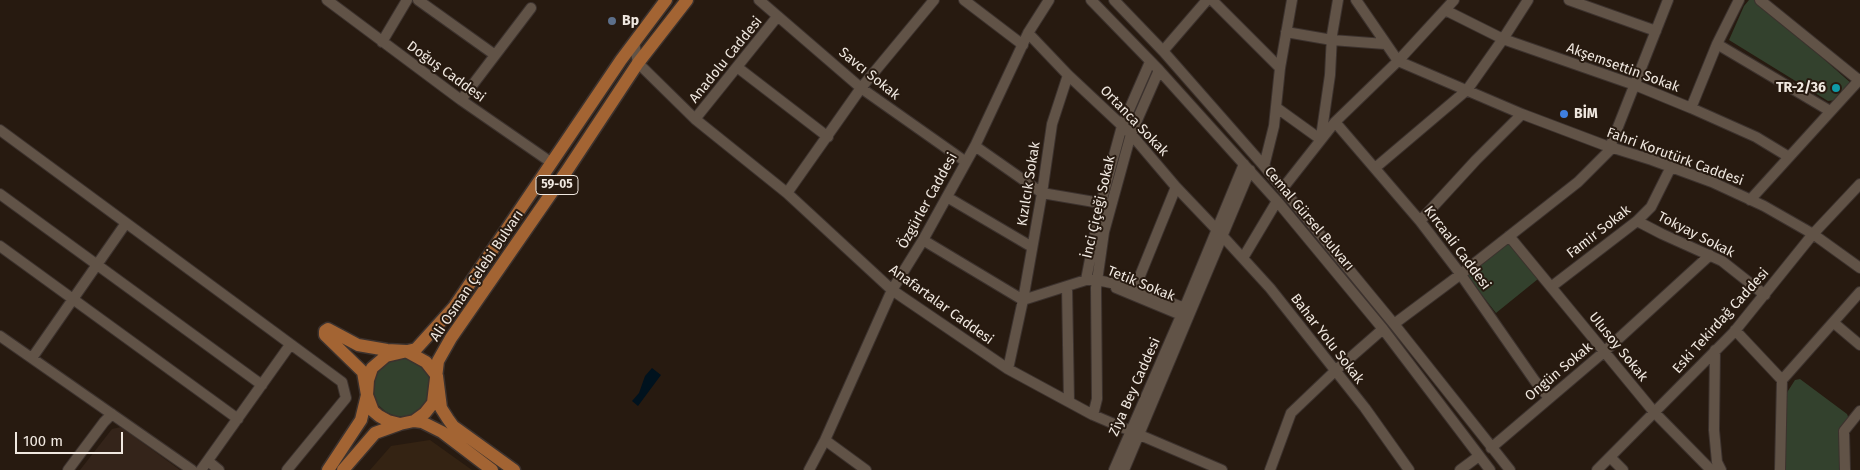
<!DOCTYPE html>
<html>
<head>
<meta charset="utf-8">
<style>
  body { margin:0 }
  #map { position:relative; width:1860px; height:470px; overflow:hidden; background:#271a10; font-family:"Fira Sans",sans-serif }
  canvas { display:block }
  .scale { position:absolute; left:15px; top:432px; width:108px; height:22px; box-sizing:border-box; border:2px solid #f0e8e0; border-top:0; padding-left:6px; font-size:15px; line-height:18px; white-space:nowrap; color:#f0e8e0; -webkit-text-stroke:4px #271a10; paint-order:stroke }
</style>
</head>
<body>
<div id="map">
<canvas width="1860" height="470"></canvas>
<div class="scale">100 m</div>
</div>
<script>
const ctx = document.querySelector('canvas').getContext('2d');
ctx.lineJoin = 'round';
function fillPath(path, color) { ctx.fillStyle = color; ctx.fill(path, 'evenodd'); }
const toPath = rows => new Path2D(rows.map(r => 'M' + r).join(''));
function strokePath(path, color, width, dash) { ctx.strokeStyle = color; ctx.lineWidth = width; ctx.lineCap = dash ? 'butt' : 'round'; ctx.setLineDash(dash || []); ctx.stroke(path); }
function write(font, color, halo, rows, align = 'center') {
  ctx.font = font + ' "Fira Sans",sans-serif'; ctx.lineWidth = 4; ctx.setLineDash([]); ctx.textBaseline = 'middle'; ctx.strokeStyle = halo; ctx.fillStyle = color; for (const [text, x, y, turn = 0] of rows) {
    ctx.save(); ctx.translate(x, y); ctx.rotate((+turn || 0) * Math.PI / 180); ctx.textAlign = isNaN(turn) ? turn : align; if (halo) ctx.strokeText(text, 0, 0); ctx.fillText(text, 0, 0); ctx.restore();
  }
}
const built = toPath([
  [430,440,472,470,370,470,391,446]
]);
const industrial = toPath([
  [121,427,180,470,80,470,112,429]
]);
const green = toPath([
  [1749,0,1757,0,1852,84,1836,100,1828,101,1729,40,1744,6],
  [1509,242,1538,279,1496,313,1467,276],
  [397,358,408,358,419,362,430,376,427,404,414,415,397,417,386,412,377,404,373,393,375,376,381,366],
  [1800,379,1847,414,1849,419,1842,470,1786,470,1786,394,1795,380]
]);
const water = toPath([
  [652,368,661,375,638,406,632,401,639,393,645,376]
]);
const minor = toPath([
  [327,0,461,100,552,163],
  [418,0,495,55],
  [759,0,861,88,966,162],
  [964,0,1023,45],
  [1091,0,1159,70,1277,201,1383,329,1490,470],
  [1114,0,1163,51,1264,166,1394,324,1510,470],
  [1212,0,1280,68],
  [1356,0,1398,61,1522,114,1604,145,1652,160,1712,182,1764,206,1813,234,1860,268],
  [1569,0,1656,31],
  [1760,0,1860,81],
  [1445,10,1503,39,1635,85,1691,108,1756,137,1789,157],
  [1286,32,1332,40,1385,44],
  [1028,33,1068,75,1131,134,1176,187,1217,230,1270,288,1365,408,1409,470],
  [382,42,407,0],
  [634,42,638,63,695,119,787,193,892,290,1008,369,1093,415,1222,470],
  [1717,44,1830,111],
  [1163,51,1207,0],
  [737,67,828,137],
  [461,100,531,8],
  [1277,108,1320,139],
  [1691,108,1717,44,1739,0],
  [695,119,777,17],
  [1335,122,1420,221,1459,272,1535,381,1549,398],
  [0,130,342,382,346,398,287,470],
  [1321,137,1330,75,1332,35,1338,0],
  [975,146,1042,193,1106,204],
  [1610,147,1668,0],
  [1264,166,1274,126,1280,68,1292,0],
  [1375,168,1467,90,1503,39,1528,0],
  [1283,188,1335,122,1398,61,1454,0],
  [787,193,861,88,934,0],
  [0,194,262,385],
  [947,197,1032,247],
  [1750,200,1860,79],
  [1420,221,1476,160,1522,114],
  [1637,221,1662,234,1722,261,1765,295],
  [1509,236,1654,412,1711,470],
  [923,240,1023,300],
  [0,246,238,419],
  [1243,258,1277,201],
  [1086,280,1101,203,1122,126,1150,62],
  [1067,286,1069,402],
  [1551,287,1637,221,1651,207,1671,167],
  [1116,288,1181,315],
  [1135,288,1176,187],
  [1023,300,1086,280,1097,280,1135,288,1189,310],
  [1834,323,1860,345],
  [1394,324,1461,274,1578,182,1612,148],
  [1735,330,1782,380],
  [0,336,192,470],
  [1715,350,1714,430,1717,462,1721,470],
  [32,358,126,223],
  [1008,369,1023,300,1042,193,1052,124,1068,75],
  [1093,415,1097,399,1096,288,1104,232,1131,134,1159,70],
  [825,440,866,470],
  [1491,448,1605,351,1710,255],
  [1610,457,1623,470],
  [208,461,219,470],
  [68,470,104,422,112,414],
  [201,470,290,345],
  [809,470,825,440,892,290,923,240,975,146,1028,33,1049,0],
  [1114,470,1184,309,1244,164],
  [1124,470,1250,170],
  [1270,470,1291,413,1335,371,1383,329],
  [1460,470,1479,456],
  [1597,470,1734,332,1813,234,1860,184],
  [1780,470,1782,380,1860,292],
  [1845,470,1844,431,1860,411]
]);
const major = toPath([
  [666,0,621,60,454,307,416,349,386,356,372,368,368,380,367,395,373,411,379,416,388,421,400,424,414,421,425,413,433,403,438,361,451,338,566,172,638,63,687,0],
  [414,421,422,422,442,432,492,470],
  [328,470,361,420,367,395,363,372,325,335,325,331,328,329,358,345,387,350,406,351,426,362,437,376,441,408,448,419,453,426,514,470],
  [343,470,375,433,400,424]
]);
const markers = [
  [612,21,5,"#5c6f8a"],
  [1836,88,5,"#0f9aa8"],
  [1564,114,5,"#3f7fe0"]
];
const shields = [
  [557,185,42]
];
const shieldNames = [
  ["59-05",557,185]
];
const poiNames = [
  ["Bp",622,21],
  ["TR-2/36",1826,88,"right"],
  ["BİM",1574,114]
];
const streetNames = [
  ["Anadolu Caddesi",726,60,-51],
  ["Akşemsettin Sokak",1623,68,20],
  ["Doğuş Caddesi",446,72,36],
  ["Savcı Sokak",869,74,39],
  ["Ortanca Sokak",1134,121,46],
  ["Fahri Korutürk Caddesi",1675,157,20],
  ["Kızılcık Sokak",1029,184,-81],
  ["Özgürler Caddesi",928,201,-61],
  ["İnci Çiçeği Sokak",1099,207,-77],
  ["Cemal Gürsel Bulvarı",1309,219,50],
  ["Famir Sokak",1599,232,-38],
  ["Tokyay Sokak",1696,235,27],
  ["Kırcaali Caddesi",1457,248,53],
  ["Ali Osman Çelebi Bulvarı",477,276,-56],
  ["Tetik Sokak",1141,284,22],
  ["Anafartalar Caddesi",941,305,36],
  ["Eski Tekirdağ Caddesi",1721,321,-48],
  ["Bahar Yolu Sokak",1327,339,52],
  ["Ulusoy Sokak",1618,347,51],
  ["Ongün Sokak",1559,372,-40],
  ["Ziya Bey Caddesi",1135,387,-66]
];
fillPath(built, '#342313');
fillPath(industrial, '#34241a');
fillPath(green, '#33412d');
fillPath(water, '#00121e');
strokePath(minor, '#3c322e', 12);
strokePath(major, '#3c322e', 15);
strokePath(minor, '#615347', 10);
strokePath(major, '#a36433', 12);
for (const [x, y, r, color] of markers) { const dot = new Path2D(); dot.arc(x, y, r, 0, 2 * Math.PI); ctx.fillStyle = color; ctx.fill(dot); strokePath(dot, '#271a10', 2); }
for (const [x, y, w] of shields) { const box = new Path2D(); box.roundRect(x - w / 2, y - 9.5, w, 19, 4); ctx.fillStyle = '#271a10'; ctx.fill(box); strokePath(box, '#f0e8e0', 1); }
write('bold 12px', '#f0e8e0', null, shieldNames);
write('bold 14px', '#f0e8e0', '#271a10', poiNames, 'left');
write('14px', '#f0e8e0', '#271a10', streetNames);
</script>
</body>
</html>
